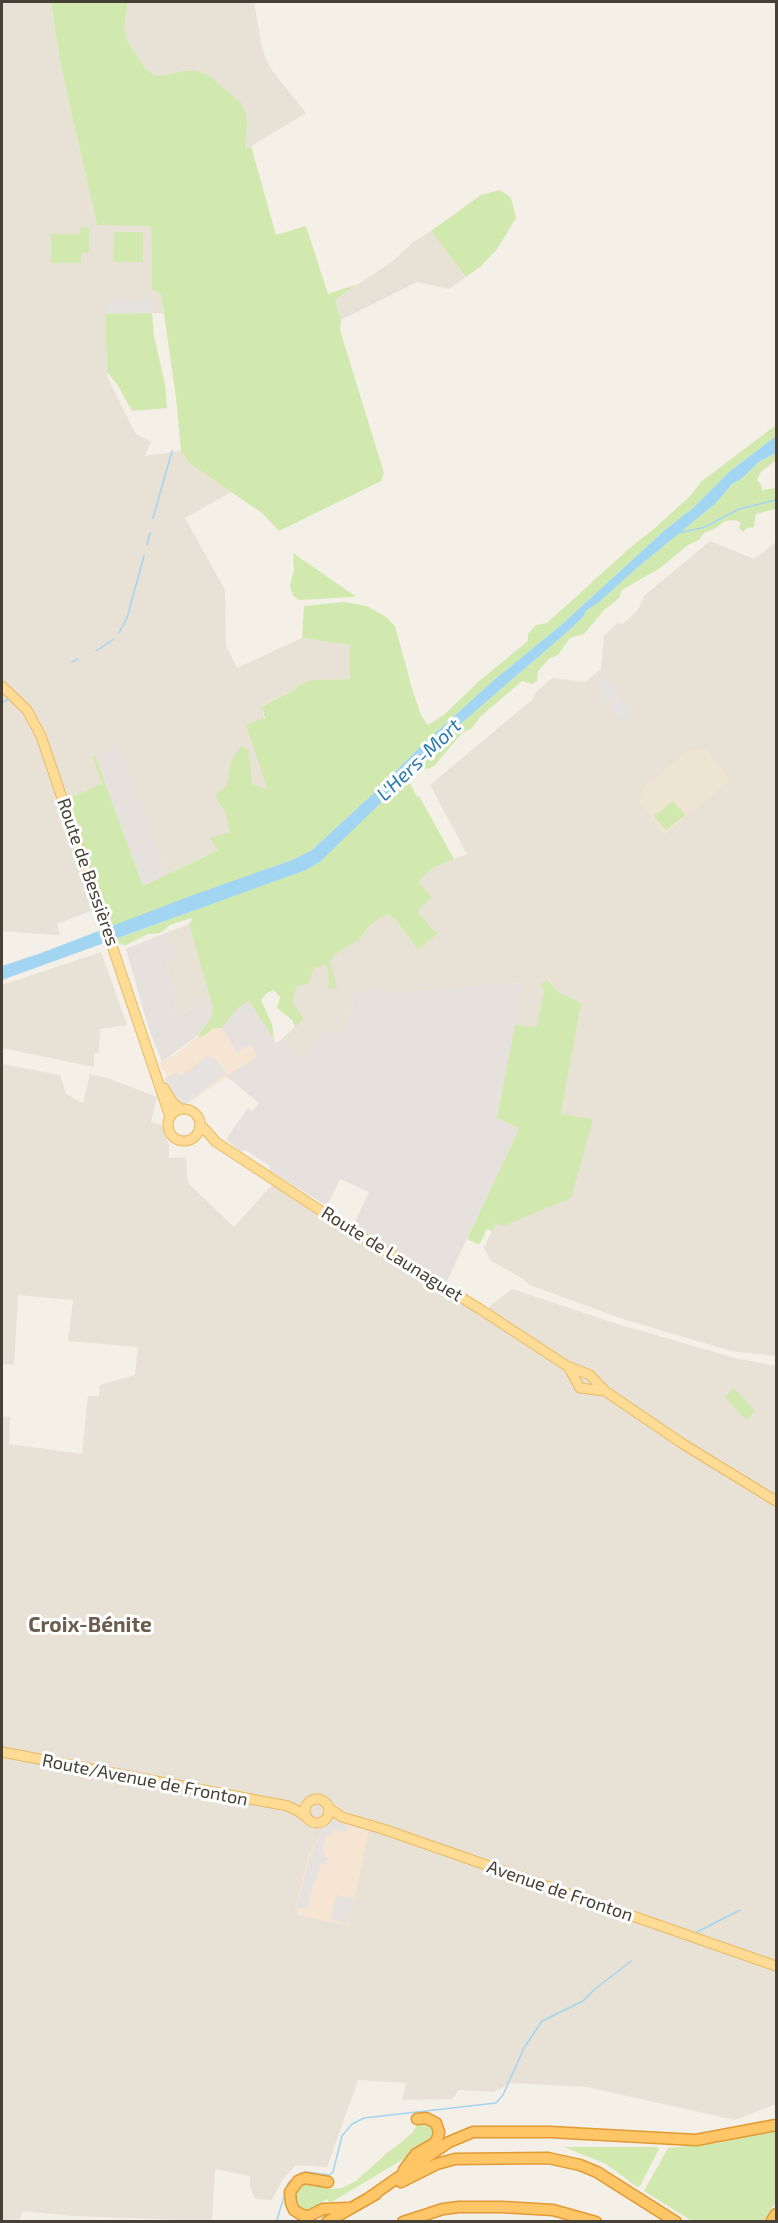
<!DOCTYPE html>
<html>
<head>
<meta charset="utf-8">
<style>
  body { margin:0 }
  #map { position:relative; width:778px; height:2223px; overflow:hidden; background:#f4efe7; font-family:"Exo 2",sans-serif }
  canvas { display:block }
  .frame { position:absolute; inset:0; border:3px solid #474036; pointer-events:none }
</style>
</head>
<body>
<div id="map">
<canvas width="778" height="2223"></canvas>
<div class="frame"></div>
</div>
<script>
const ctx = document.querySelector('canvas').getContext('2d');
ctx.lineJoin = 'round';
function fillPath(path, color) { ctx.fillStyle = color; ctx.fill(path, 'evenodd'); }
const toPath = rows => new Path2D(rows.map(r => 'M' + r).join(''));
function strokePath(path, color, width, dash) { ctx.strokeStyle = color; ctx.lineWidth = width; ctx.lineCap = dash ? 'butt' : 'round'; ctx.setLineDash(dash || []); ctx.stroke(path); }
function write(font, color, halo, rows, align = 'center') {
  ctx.font = font + ' "Exo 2",sans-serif'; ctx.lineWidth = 6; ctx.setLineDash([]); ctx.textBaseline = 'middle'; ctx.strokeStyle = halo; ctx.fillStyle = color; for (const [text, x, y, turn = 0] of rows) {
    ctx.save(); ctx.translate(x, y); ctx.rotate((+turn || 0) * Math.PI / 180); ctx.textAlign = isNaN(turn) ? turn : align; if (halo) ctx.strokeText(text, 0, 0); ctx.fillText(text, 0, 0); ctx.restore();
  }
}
const residential = toPath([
  [2,2,51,2,60,62,97,225,151,225,152,290,161,294,163,313,105,314,107,376,135,433,151,442,145,456,181,451,189,463,231,492,185,518,225,590,226,646,237,668,302,638,350,645,350,679,312,680,297,686,296,689,262,705,278,820,166,875,118,744,102,783,57,804,93,910,57,924,60,935,55,935,2,931],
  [128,2,254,2,262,48,270,68,306,113,245,150,247,127,183,71,162,76,154,75,145,68,128,42,124,29],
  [431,231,466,277,449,289,417,282,341,320,335,300,393,261,412,243],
  [710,541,754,559,776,542,776,1356,731,1351,623,1319,530,1285,523,1279,490,1260,484,1248,495,1223,593,1119,561,1114,580,1003,560,993,548,980,537,1027,515,1025,523,983,405,993,374,989,354,995,348,1027,346,1026,336,1039,324,1029,301,1058,279,1041,302,1021,277,987,359,940,370,925,386,914,395,919,418,950,437,934,417,911,418,882,432,868,467,854,430,785,533,699,535,693,552,678,585,682,601,669,604,636,617,623,623,624,638,610,644,596],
  [189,924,211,995,177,1017,173,1010,176,1009,167,963,174,960,168,932],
  [101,952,127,1025,100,1029,99,1053,94,1053,94,1067,2,1048,2,985],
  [2,1064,60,1075,66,1094,83,1103,90,1074,110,1079,157,1097,151,1122,162,1125,169,1145,169,1158,186,1157,187,1178,190,1185,234,1227,273,1184,330,1223,367,1243,484,1318,490,1306,512,1289,614,1323,735,1358,776,1366,776,2104,735,2120,587,2087,510,2083,494,2092,459,2090,452,2099,402,2100,406,2083,358,2080,327,2167,296,2165,282,2180,272,2200,255,2199,250,2186,250,2176,215,2169,212,2221,73,2216,23,2211,19,2221,2,2221,2,1416,10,1417,9,1444,82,1454,88,1396,99,1396,100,1385,135,1375,138,1347,68,1341,73,1300,18,1295,14,1365,2,1364]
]);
const commercial = toPath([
  [217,1021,237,1053,251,1044,258,1056,185,1105,179,1104,165,1081,166,1075,159,1064,177,1053],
  [334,1822,369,1831,349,1926,298,1915,295,1908,309,1853,325,1826]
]);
const industrial = toPath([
  [118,743,166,875,143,886,95,755],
  [168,932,175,960,167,963,176,1009,173,1011,177,1016,186,1010,189,1010,207,996,249,1001,276,1043,279,1041,301,1058,324,1029,336,1038,346,1026,348,1027,354,995,357,994,374,989,405,993,406,991,524,983,497,1118,519,1129,446,1283,354,1224,369,1192,340,1179,327,1206,269,1170,270,1166,245,1150,241,1152,226,1139,248,1108,252,1111,259,1103,226,1076,257,1057,251,1044,237,1053,217,1021,162,1062,148,1026,126,949]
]);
const education = toPath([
  [705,748,731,780,664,835,638,802,640,800,643,787,689,750,702,750]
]);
const green = toPath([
  [51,2,128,2,124,29,128,42,145,68,154,75,161,76,183,71,196,71,208,75,241,103,246,114,247,127,245,149,251,146,276,235,306,226,328,294,358,284,335,300,341,320,340,330,384,473,381,481,279,531,262,513,189,463,181,451,176,397,161,294,152,290,151,226,97,225,60,62],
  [500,190,511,198,516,218,497,249,480,267,466,277,431,231,481,195],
  [81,227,89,227,89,253,81,253,81,263,51,263,51,234,80,234],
  [114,232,143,232,143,262,113,262],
  [152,313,154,336,165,384,167,408,132,411,117,384,107,372,105,314],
  [776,425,776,436,729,472,693,508,665,530,560,626,494,680,420,747,376,791,312,850,292,860,111,927,68,799,102,783,92,757,95,755,143,886,218,850,210,838,230,832,225,811,217,800,216,794,227,785,231,761,241,746,249,750,252,784,268,790,246,725,265,718,262,706,296,689,297,686,311,680,350,679,350,645,302,638,304,606,344,602,367,606,386,617,395,626,413,692,421,715,428,725,445,714,478,682,528,641,528,634,536,625,547,623,632,546,655,528,690,496,702,481],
  [776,453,776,460,760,473,757,480,761,484,762,490,776,488,776,509,756,514,754,527,747,528,743,532,739,528,741,523,736,520,725,521,716,528,704,533,699,540,688,545,660,568,622,590,619,598,604,610,584,634,570,638,558,655,550,658,538,671,537,681,532,684,522,681,480,717,472,728,462,733,434,766,428,769,423,768,413,775,409,782,417,797,419,796,454,859,432,868,418,882,432,897,417,911,437,934,418,950,395,919,386,914,370,925,359,940,334,955,330,962,337,988,329,989,328,969,326,964,314,968,308,984,297,986,292,1002,303,1018,302,1021,295,1027,292,1020,277,1008,280,997,274,990,267,993,261,1000,272,1024,274,1040,249,1001,239,1007,221,1028,214,1028,200,1038,198,1036,212,1017,213,1007,189,924,192,920,191,918,170,925,160,933,148,934,126,945,119,944,116,939,305,870,320,862,428,752,566,633,582,618,587,610,598,603,637,568,716,503,732,484,741,479,760,461],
  [293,553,355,596,353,597,300,600,293,596,290,586,294,570],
  [673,801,685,815,666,830,654,816],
  [547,980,560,993,581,1003,561,1114,593,1119,571,1198,503,1226,495,1223,492,1231,487,1229,480,1244,478,1244,467,1239,519,1129,497,1118,515,1025,537,1027,544,990,540,984],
  [734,1388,755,1411,746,1420,725,1397],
  [419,2122,423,2125,427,2123,435,2126,432,2142,330,2203,327,2199,322,2202,324,2206,309,2213,309,2210,307,2210,306,2213,295,2207,294,2189,301,2182,314,2183,328,2189,342,2188,356,2181,389,2151,398,2145,412,2133],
  [776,2130,776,2202,763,2221,692,2221,644,2191,668,2148,719,2143],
  [564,2147,657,2147,659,2149,640,2186,637,2187,606,2164]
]);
const parking = toPath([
  [151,299,151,313,107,313,107,300],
  [603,675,632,712,621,721,594,686,601,681,599,678],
  [207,1056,216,1060,226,1073,185,1104,179,1104,164,1080,177,1072,180,1077],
  [333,1821,338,1822,347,1827,347,1831,333,1830,332,1835,325,1837,322,1852,325,1853,324,1857,330,1858,325,1862,326,1865,320,1864,316,1881,313,1882,308,1907,296,1909,311,1854,326,1824],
  [336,1895,355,1899,349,1924,331,1919]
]);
const water = toPath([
  [776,436,776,453,760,461,741,479,732,484,716,503,637,568,598,603,587,610,582,618,566,633,428,752,394,790,320,862,306,870,2,980,2,966,41,953,193,895,292,860,312,850,376,791,420,747,494,680,560,626,665,530,693,508,729,472]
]);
const stream = toPath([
  [153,518,172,451],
  [679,533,705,527,739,509,776,500],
  [147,545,150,533],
  [119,633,127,618,144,556],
  [96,651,114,639],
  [72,662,78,659],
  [2,703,10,698],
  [697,1932,740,1910],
  [273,2222,277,2220,288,2183,298,2175,306,2172,330,2175,333,2172,342,2136,352,2124,364,2118,496,2103,503,2095,524,2048,542,2021,583,2001,595,1989,631,1961]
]);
const major = toPath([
  [2,686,27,710,41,736,170,1117],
  [164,1088,173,1103,181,1109],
  '168 1125a16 16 0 1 1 32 0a16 16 0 1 1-32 0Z',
  [200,1124,216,1142,335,1220,480,1309,567,1366,590,1375,605,1391,683,1444,776,1501],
  [569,1368,580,1388,605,1391],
  [2,1752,288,1806,298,1811,306,1817],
  '305 1811a12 12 0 1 1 24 0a12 12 0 1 1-24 0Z',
  [329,1808,342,1817,383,1829,776,1966]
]);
const highway = toPath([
  [404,2170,416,2154,435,2143,438,2137,439,2132,436,2123,426,2118,417,2119],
  [328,2182,305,2178,298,2181,290,2192,291,2203,294,2210,302,2215,309,2216,323,2209,349,2208],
  [401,2182,437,2164,455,2159,548,2158,580,2165,597,2172,676,2222],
  [370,2197,449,2142,473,2132,550,2132,696,2140,776,2125],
  [327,2222,376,2194],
  [403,2222,443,2209,459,2207,502,2207,553,2210,596,2222],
  [771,2222,776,2214]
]);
const streetNames = [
  ["Route de Bessières",88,872,71],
  ["Route de Launaguet",392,1254,32],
  ["Route/Avenue de Fronton",145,1780,11],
  ["Avenue de Fronton",560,1891,19]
];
const waterNames = [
  ["L'Hers-Mort",419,760,-44]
];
const quarterNames = [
  ["Croix-Bénite",90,1625]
];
fillPath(residential, '#e8e1d5');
fillPath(commercial, '#f6e5d2');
fillPath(industrial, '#e6e1dc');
fillPath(education, '#ede4d1');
fillPath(green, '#d1e9af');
fillPath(parking, '#e5e2df');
fillPath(water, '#a2d5f2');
strokePath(stream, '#a2d5f2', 1.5);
strokePath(major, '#e7b962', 11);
strokePath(highway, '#e19a34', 13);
strokePath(major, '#ffdc95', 9);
strokePath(highway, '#ffc667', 10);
write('18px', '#474036', '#fff', streetNames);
write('italic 20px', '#2b7cae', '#fff', waterNames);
write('bold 21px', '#6a5d4d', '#fff', quarterNames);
</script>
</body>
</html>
